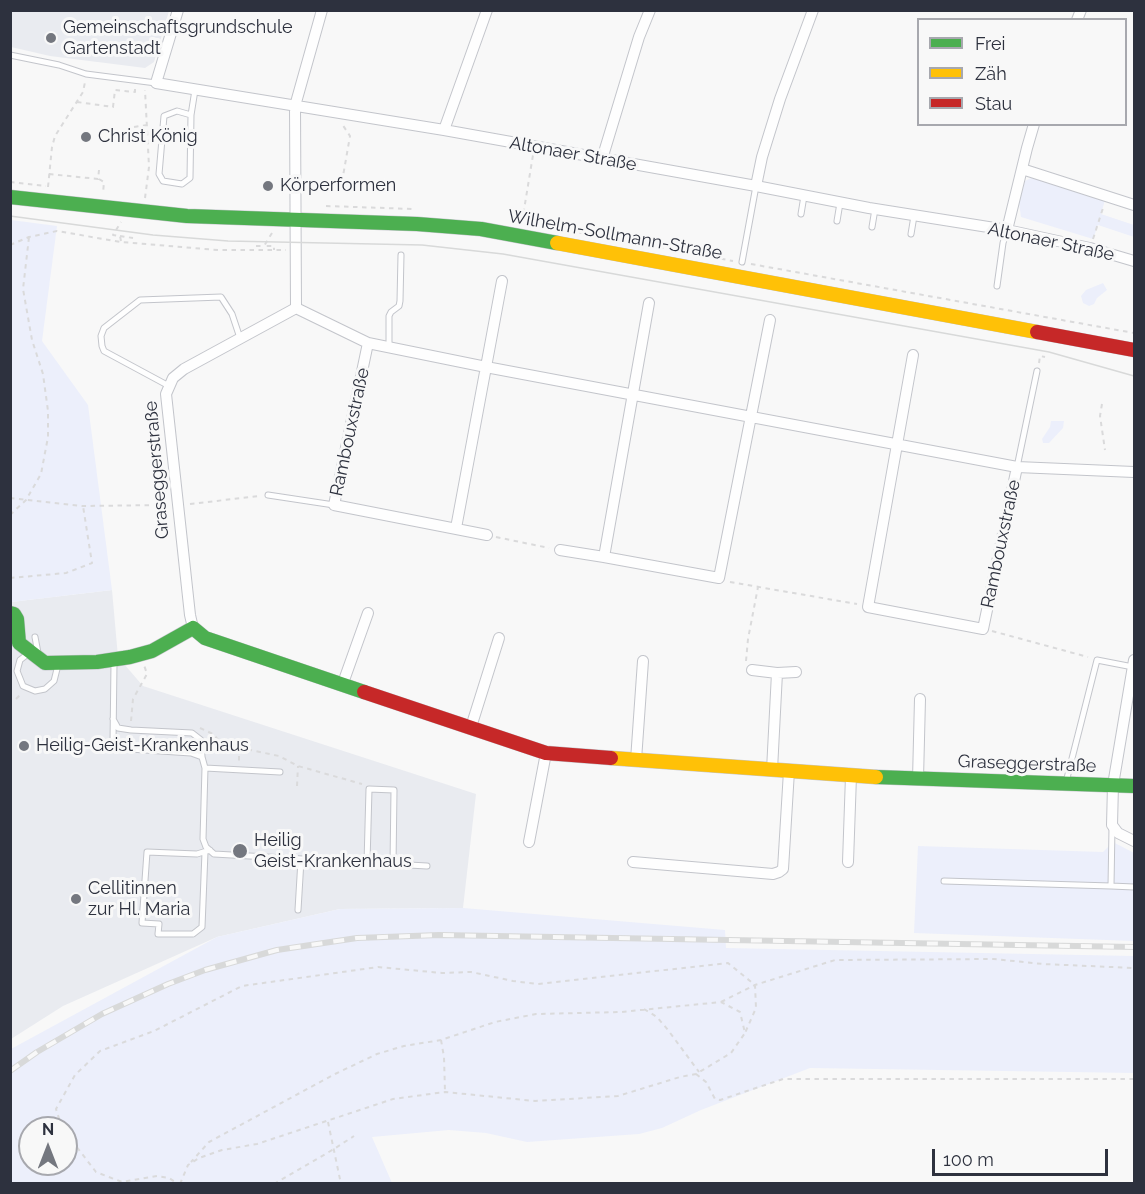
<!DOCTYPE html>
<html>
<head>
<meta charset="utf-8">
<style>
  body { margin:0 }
  #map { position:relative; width:1145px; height:1194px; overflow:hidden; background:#f8f8f8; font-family:Raleway,sans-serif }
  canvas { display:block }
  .frame { position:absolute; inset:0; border:12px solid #2d313e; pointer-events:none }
  .legend { position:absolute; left:917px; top:18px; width:210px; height:108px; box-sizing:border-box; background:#f8f8f8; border:2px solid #a7a8ae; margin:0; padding:8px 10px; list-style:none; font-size:18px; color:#2d313e }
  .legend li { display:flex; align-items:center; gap:12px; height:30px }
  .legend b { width:30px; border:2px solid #a7a8ae }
  .north { position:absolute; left:18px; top:1116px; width:60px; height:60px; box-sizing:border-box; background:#f8f8f8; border:2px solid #a7a8ae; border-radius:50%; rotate:0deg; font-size:16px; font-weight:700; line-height:24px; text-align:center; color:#2d313e }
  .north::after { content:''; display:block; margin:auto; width:21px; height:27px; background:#74777f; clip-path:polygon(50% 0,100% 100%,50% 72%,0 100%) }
  .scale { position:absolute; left:932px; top:1149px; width:176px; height:27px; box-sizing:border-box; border:3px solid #2d313e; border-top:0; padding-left:8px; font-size:18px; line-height:21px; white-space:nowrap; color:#2d313e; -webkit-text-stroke:4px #f8f8f8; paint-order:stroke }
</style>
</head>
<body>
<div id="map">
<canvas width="1145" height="1194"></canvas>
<div class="frame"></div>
<ul class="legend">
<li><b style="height:8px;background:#4caf50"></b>Frei</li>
<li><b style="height:8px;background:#ffc107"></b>Zäh</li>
<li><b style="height:8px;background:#c62828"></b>Stau</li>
</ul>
<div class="north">N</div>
<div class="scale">100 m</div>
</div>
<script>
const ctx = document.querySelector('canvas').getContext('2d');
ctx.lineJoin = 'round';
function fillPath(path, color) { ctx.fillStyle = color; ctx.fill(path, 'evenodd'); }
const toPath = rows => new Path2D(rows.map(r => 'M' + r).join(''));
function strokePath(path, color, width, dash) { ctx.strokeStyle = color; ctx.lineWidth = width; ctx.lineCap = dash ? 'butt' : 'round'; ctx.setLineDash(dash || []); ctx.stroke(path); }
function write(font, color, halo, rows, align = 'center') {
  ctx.font = font + ' Raleway,sans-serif'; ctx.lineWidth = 6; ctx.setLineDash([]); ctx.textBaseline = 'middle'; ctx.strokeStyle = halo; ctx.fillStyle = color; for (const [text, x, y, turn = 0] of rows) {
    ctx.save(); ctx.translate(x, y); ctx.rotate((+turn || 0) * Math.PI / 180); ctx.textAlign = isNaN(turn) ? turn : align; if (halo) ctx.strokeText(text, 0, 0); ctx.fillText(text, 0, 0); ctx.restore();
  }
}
const built = toPath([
  [11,10,169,10,169,11,154,62,145,68,50,56,11,47],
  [112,590,118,657,143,686,476,794,463,908,340,909,217,937,63,1006,11,1039,11,602]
]);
const green = toPath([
  [1033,177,1105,200,1101,214,1134,225,1134,237,1098,225,1093,239,1021,217,1019,203,1025,181],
  [11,220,57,226,42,341,88,405,112,590,11,602],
  [1103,283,1107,290,1097,298,1094,304,1089,306,1083,303,1081,296,1086,290],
  [1051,421,1064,421,1063,428,1049,443,1043,443,1042,439,1050,427],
  [1113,842,1134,853,1134,941,914,933,918,846,1103,852],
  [463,908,725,930,726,948,1134,956,1134,1073,810,1068,701,1110,662,1128,639,1134,527,1142,486,1133,449,1130,372,1137,392,1183,11,1183,11,1049,217,937,340,909],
  [30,1128,66,1128,66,1164,30,1164]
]);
const path = toPath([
  [77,102,113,107,115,90,135,92,135,88],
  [134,127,147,125],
  [49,174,98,179,99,170],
  [99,179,104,182,103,193],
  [10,182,46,186],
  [342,182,350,136,342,124],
  [48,187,52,147,55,136,83,92,85,82],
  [145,198,149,167,145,90],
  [326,206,413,209],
  [522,222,533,155],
  [544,226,733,261],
  [272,233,264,246,274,246,274,250],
  [120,236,133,238],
  [1093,239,1103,208],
  [121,241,120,236,113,235,121,222],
  [10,245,29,237,57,231,121,242,218,250,286,250],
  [256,246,264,246],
  [751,264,1134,333],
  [1039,363,1040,356,1045,357],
  [1102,404,1100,416,1105,450],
  [10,498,82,506,166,505],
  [190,504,259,496],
  [10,515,26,500,41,474,48,437,48,411,43,374,32,340,23,289,29,237],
  [496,537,549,548],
  [10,578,66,573,92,563,83,506],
  [730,582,857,604],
  [992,631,1088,657],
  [746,661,748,639,758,587],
  [16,699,22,693],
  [131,721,133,699,147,674,144,665],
  [200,728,213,734,222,744,279,756,298,766,362,784],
  [239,747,239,762],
  [297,786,298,766],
  [721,1002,755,985,835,960,994,959,1043,964,1134,968],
  [644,1009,657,1017,668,1030,699,1072],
  [441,1040,444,1057,445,1091],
  [696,1074,706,1082,715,1099,720,1100,783,1079,1134,1079],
  [328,1122,341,1184],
  [62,1128,56,1109,75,1075,100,1051,154,1031,242,986,378,967,442,973,471,972,513,981,538,984,728,963,755,985,756,1008,745,1033,740,1012,721,1002,621,1012,536,1014,495,1022,441,1040,404,1046,377,1054,335,1074,209,1142,191,1162],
  [66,1133,96,1172,122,1182,157,1176,169,1178,178,1184],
  [180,1184,188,1165,199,1158,222,1150,257,1144,393,1099,445,1092,535,1101,618,1096,680,1077,696,1074,731,1053,745,1033],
  [274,1184,334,1149,354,1136]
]);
const lane = toPath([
  [10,55,59,65,86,74,156,83],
  [191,115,177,111,164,116,159,174,163,181,182,184,190,178,191,115,195,90],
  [801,214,804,196],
  [837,221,840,203],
  [872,227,875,209],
  [911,234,914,216],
  [742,262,756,186],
  [997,286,1003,243,1007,230],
  [389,348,389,316,391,312,399,306,400,301,401,255],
  [169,386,104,351,102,346,101,336,104,328,140,300,221,297,232,314,240,338],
  [1017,467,1037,371],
  [268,495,334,505],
  [35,637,38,653],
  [29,653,20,660,17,671,23,686,35,691,45,689,54,681,58,665],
  [114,663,113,742,130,749,191,753,202,757],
  [113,719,118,728,131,730,192,733,201,740,202,757,205,768,203,839,206,847,214,854,427,866],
  [205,768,280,772],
  [1066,782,1097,660,1133,667],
  [1112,827,1111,886,1134,887],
  [205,852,202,927,193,934,158,934,159,924,142,923,147,852,197,854,210,850],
  [367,863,369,789,394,790,393,865],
  [944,881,1111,886],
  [298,910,301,860]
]);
const street = toPath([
  [178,10,156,83,444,130,756,186,869,208,1007,230,1090,248,1134,261],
  [322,10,295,106,296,308,368,343,486,367,1017,467,1134,472],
  [1077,20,1081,10],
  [444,130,487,10],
  [602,159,639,37,650,10],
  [1022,169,1134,205],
  [756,186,762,157,780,99,813,10],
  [1007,230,1027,148,1034,124],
  [649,303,604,557,719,578,770,320],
  [368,343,334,505,487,535],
  [913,355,868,607,983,629,1017,467],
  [456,528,502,281],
  [560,550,604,557],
  [193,628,190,615,166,394,173,378,184,369,296,308],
  [1134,660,1113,785,1112,825,1118,833,1134,841],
  [752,670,777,673,772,770],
  [777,673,796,672],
  [343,683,368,613],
  [471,727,499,638],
  [636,760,643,661],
  [918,779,920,699],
  [529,842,546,753],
  [633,862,773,874,779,872,783,869,789,771],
  [848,862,851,776]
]);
const fast = toPath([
  [10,197,187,216,417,224,481,229,557,243],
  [10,613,14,614,17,619,19,643,45,663,97,662,130,657,152,651,193,628,205,638,364,692],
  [876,777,1134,786]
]);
const slow = toPath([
  [557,243,1037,332],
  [611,758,876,777]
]);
const jam = toPath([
  [1037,332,1134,350],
  [364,692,546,753,611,758]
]);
const tram = toPath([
  [10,216,153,235,228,241,422,245,503,254,1049,352,1134,376]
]);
const rail = toPath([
  [10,1071,37,1052,102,1014,168,984,205,970,277,950,357,938,439,935,1134,947]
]);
const markers = [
  [51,38,6,"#74777f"],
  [86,137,6,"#74777f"],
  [268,186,6,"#74777f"],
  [24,746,6,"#74777f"],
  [240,851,8,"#74777f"],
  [76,899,6,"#74777f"]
];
const poiNames = [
  ["Gemeinschaftsgrundschule",63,28],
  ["Gartenstadt",63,49],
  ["Christ König",98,137],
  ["Körperformen",280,186],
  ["Heilig-Geist-Krankenhaus",36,746],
  ["Heilig",254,841],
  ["Geist-Krankenhaus",254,862],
  ["Cellitinnen",88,889],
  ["zur Hl. Maria",88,910]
];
const streetNames = [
  ["Altonaer Straße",573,154,10],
  ["Wilhelm-Sollmann-Straße",615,235,10],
  ["Altonaer Straße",1051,242,12],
  ["Rambouxstraße",350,432,-78],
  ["Graseggerstraße",157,470,-95],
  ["Rambouxstraße",1001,544,-78],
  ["Graseggerstraße",1027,764,2]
];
fillPath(built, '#e9ebf0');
fillPath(green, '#eceffb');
strokePath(lane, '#c3c5cb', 7);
strokePath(street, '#c3c5cb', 12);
strokePath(fast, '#c3c5cb', 15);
strokePath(slow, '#c3c5cb', 15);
strokePath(jam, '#c3c5cb', 15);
strokePath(path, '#dadadb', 2, [4.5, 4.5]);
strokePath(lane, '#fefefe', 5);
strokePath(street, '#fefefe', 10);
strokePath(fast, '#4caf50', 14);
strokePath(slow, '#ffc107', 14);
strokePath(jam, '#c62828', 14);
strokePath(tram, '#d8d9d9', 1.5);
strokePath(rail, '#d8d9d9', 6);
strokePath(rail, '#f8f8f8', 4, [11]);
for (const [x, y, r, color] of markers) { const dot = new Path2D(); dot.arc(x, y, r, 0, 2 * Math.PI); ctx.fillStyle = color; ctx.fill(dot); strokePath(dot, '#f8f8f8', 2); }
write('18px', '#2d313e', '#f8f8f8', poiNames, 'left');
write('18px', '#2d313e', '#f8f8f8', streetNames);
</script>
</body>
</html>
